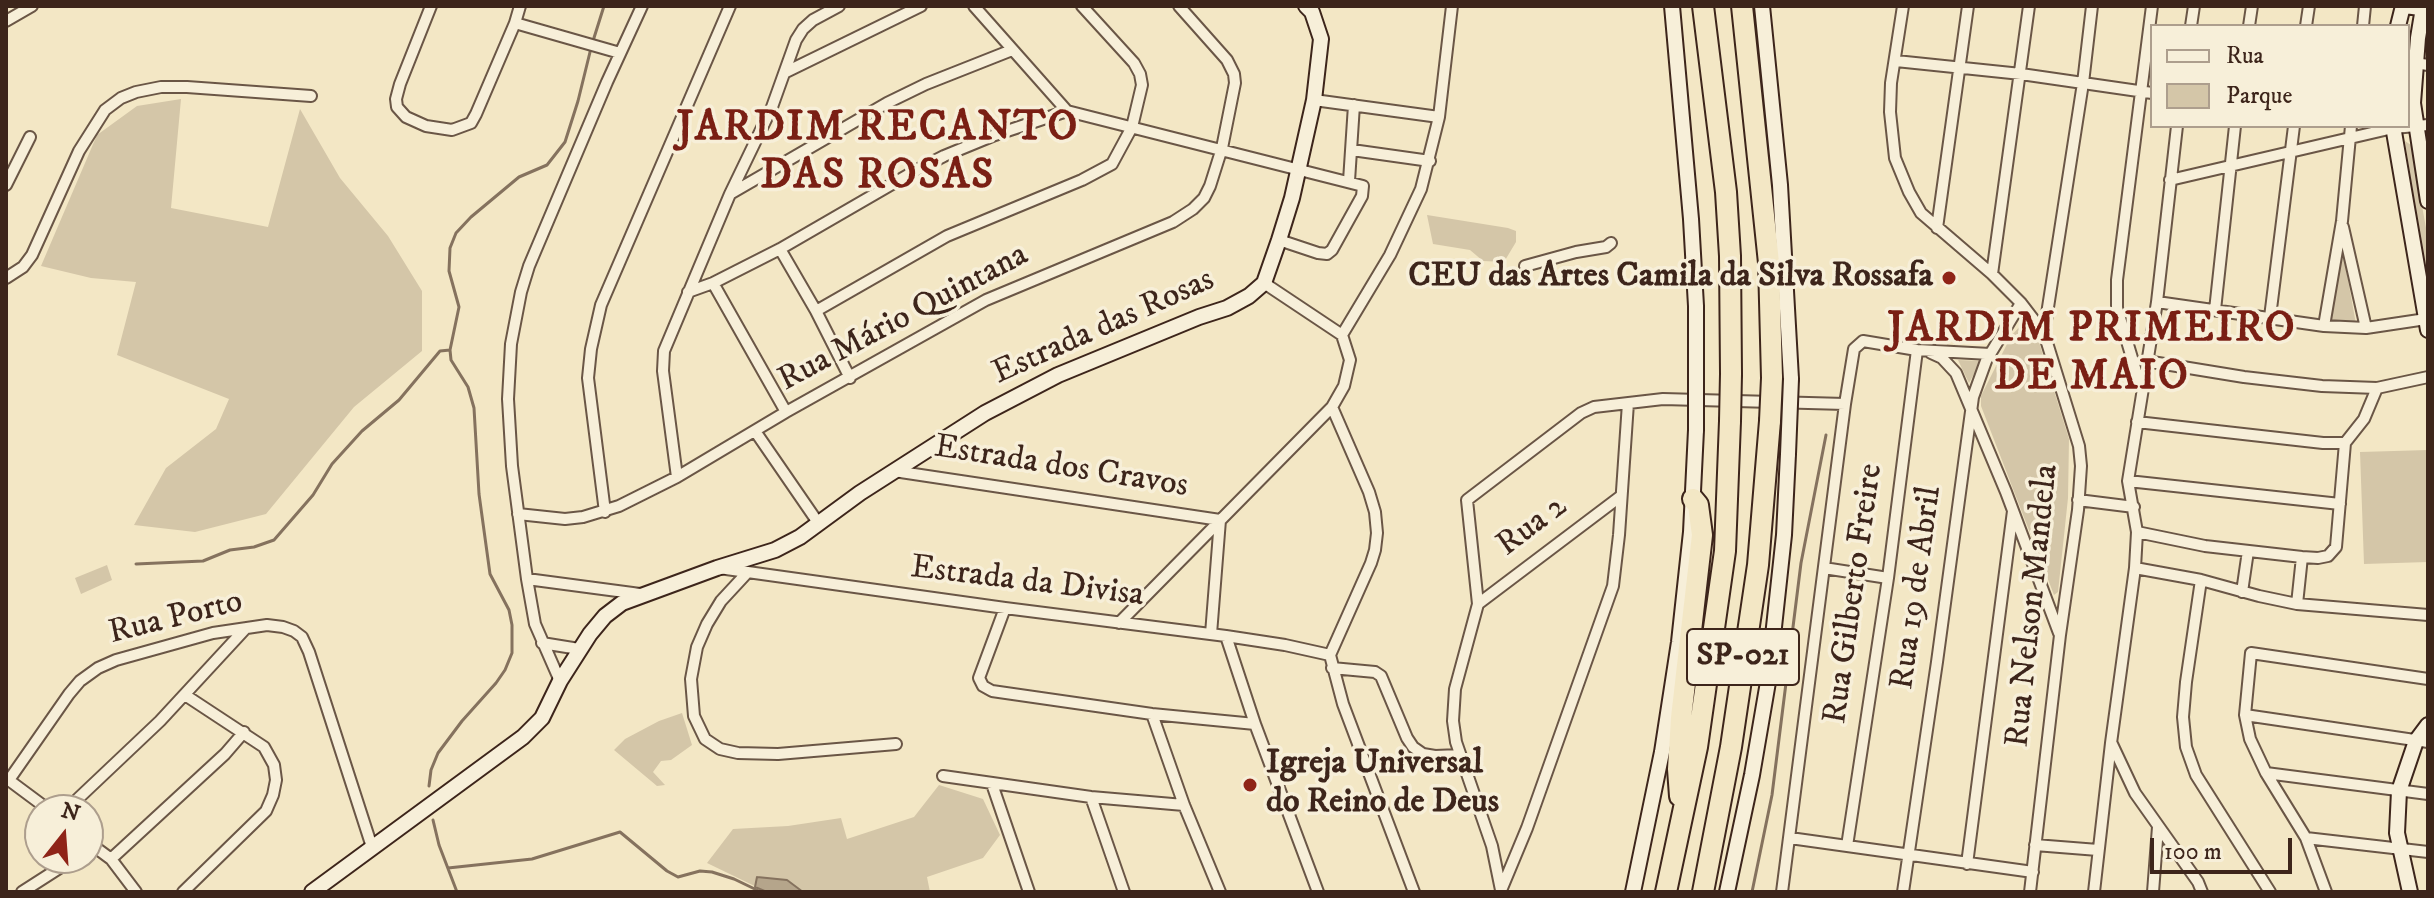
<!DOCTYPE html>
<html>
<head>
<meta charset="utf-8">
<style>
  body { margin:0 }
  #map { position:relative; width:2434px; height:898px; overflow:hidden; background:#f3e7c5; font-family:"IM FELL DW Pica",serif }
  canvas { display:block }
  .frame { position:absolute; inset:0; border:8px solid #3d251b; pointer-events:none }
  .legend { position:absolute; left:2150px; top:24px; width:260px; height:104px; box-sizing:border-box; background:#f7efd9; border:2px solid #ad9e8d; margin:0; padding:10px 14px; list-style:none; font-size:24px; color:#3d251b }
  .legend li { display:flex; align-items:center; gap:16px; height:40px }
  .legend b { width:40px; border:2px solid #ad9e8d }
  .north { position:absolute; left:24px; top:794px; width:80px; height:80px; box-sizing:border-box; background:#f7efd9; border:2px solid #ad9e8d; border-radius:50%; rotate:17deg; font-size:22px; font-weight:700; line-height:32px; text-align:center; color:#3d251b }
  .north::after { content:''; display:block; margin:auto; width:28px; height:36px; background:#8f2418; clip-path:polygon(50% 0,100% 100%,50% 72%,0 100%) }
  .scale { position:absolute; left:2150px; top:838px; width:142px; height:36px; box-sizing:border-box; border:4px solid #3d251b; border-top:0; padding-left:10px; font-size:24px; line-height:28px; white-space:nowrap; color:#3d251b; -webkit-text-stroke:6px #f7efd9; paint-order:stroke }
</style>
</head>
<body>
<div id="map">
<canvas width="2434" height="898"></canvas>
<div class="frame"></div>
<ul class="legend">
<li><b style="height:10px;background:#f7efd9"></b>Rua</li>
<li><b style="height:22px;background:#d4c6a8"></b>Parque</li>
</ul>
<div class="north">N</div>
<div class="scale">100 m</div>
</div>
<script>
const ctx = document.querySelector('canvas').getContext('2d');
ctx.lineJoin = 'round';
function fillPath(path, color) { ctx.fillStyle = color; ctx.fill(path, 'evenodd'); }
const toPath = rows => new Path2D(rows.map(r => 'M' + r).join(''));
function strokePath(path, color, width, dash) { ctx.strokeStyle = color; ctx.lineWidth = width; ctx.lineCap = dash ? 'butt' : 'round'; ctx.setLineDash(dash || []); ctx.stroke(path); }
function write(font, color, halo, rows, align = 'center') {
  ctx.font = font + ' "IM FELL DW Pica",serif'; ctx.lineWidth = 7; ctx.setLineDash([]); ctx.textBaseline = 'middle'; ctx.strokeStyle = halo; ctx.fillStyle = color; for (const [text, x, y, turn = 0] of rows) {
    ctx.save(); ctx.translate(x, y); ctx.rotate((+turn || 0) * Math.PI / 180); ctx.textAlign = isNaN(turn) ? turn : align; if (halo) ctx.strokeText(text, 0, 0); ctx.fillText(text, 0, 0); ctx.restore();
  }
}
const green = toPath([
  [181,99,171,208,268,227,300,109,340,178,388,236,422,291,422,351,354,407,266,514,195,532,134,525,166,468,216,429,229,399,117,355,136,282,91,278,41,266,97,135,137,106],
  [2405,141,2411,145,2428,239,2428,296],
  [1427,215,1508,228,1516,231,1516,242,1504,262,1483,261,1470,250,1433,244],
  [2342,247,2356,324,2331,323],
  [2027,323,2038,339,2069,439,2068,498,2058,592,2054,595,1981,406,1981,396,2011,336,2022,324],
  [1958,360,1981,361,1969,383,1968,381],
  [2428,450,2428,562,2364,564,2360,452],
  [107,565,112,580,81,594,75,578],
  [682,713,692,745,671,760,661,761,653,772,665,785,657,786,614,750,625,739,659,721],
  [939,785,983,799,1000,835,983,858,927,877,930,892,767,892,707,863,733,829,788,826,841,818,847,839,914,817]
]);
const water = toPath([
  [757,877,787,880,803,892,767,892,755,887,757,877]
]);
const stream = toPath([
  [593,41,604,6],
  [136,564,203,561,230,550,254,547,274,540,313,495,332,464,362,431,399,400,440,351,450,350],
  [429,786,431,770,438,753,462,721,496,683,505,670,512,653,512,625,509,610,490,574,486,545,479,494,474,408,468,387,451,360,450,350,459,307,449,271,450,248,456,233,471,217,519,177,547,165,565,142,578,101,591,48],
  [433,820,439,845,457,892],
  [448,868,532,859,620,832,667,871,678,877,700,871,712,872,734,879,761,892],
  [1752,892,1772,795,1801,563,1826,435]
]);
const street = toPath([
  [431,6,400,84,396,99,397,107,406,117,426,126,452,130,471,123,476,114,515,23,520,6],
  [974,6,1067,111,1363,186,1362,196,1332,250,1327,254,1318,253,1279,240],
  [1903,6,1891,83,1890,112,1895,158,1909,192,1921,213,1992,274,2021,303,2044,333,2079,446,2081,466,2078,510,2060,635,2030,892],
  [6,21,32,6],
  [515,23,620,53],
  [2191,26,2194,6],
  [2249,26,2252,6],
  [2306,26,2309,6],
  [2363,26,2365,6],
  [1896,61,2021,74,2152,93],
  [2415,63,2428,65],
  [786,72,921,6],
  [1314,100,1439,117],
  [1352,150,1430,161],
  [2170,180,2393,128,2428,125],
  [1349,181,1354,105],
  [6,185,30,137],
  [730,194,887,103,926,84,1012,50],
  [2343,227,2366,328],
  [1937,228,1968,6],
  [780,249,816,311,850,378],
  [1525,266,1576,252,1606,247,1611,243],
  [1992,274,2029,6],
  [6,278,23,267,32,255,79,151,105,110,121,98,136,92,161,87,187,87,311,96],
  [713,283,786,412],
  [688,292,713,283,780,249,913,172,944,156,995,135,1067,111],
  [2157,302,2324,326,2366,328,2426,319],
  [2215,310,2235,126],
  [816,311,947,236,1082,180,1112,164,1132,127,1142,85,1140,74,1134,63,1082,6],
  [2270,317,2294,126],
  [2324,326,2342,221,2351,126],
  [2044,333,2083,83,2092,6],
  [1342,335,1390,255,1421,189,1439,117,1452,6],
  [1931,353,1942,358,1956,373,2006,492,2059,633],
  [2146,361,2244,377,2322,386,2377,388,2428,377],
  [2141,388,2117,308,2117,280,2152,6],
  [2137,422,2323,443,2345,443,2364,419,2377,388],
  [755,431,819,524],
  [894,471,1220,520,1211,634],
  [677,477,663,371,664,351,730,194,772,107,796,40,803,29,813,20,839,6],
  [2128,481,2340,504],
  [2078,500,2134,507],
  [605,512,588,378,591,349,601,305,730,6],
  [518,514,565,519,583,517,619,506,677,477,786,412,986,300,1173,222,1193,209,1204,198,1210,186,1222,148,1235,83,1234,74,1227,60,1179,6],
  [2137,532,2205,546,2302,557,2318,558,2328,556,2336,547,2345,443],
  [719,568,1005,608,1226,636,1285,645,1330,655],
  [1824,568,1888,578],
  [2135,568,2201,580,2259,596,2297,604,2428,615],
  [746,574,721,601,707,624,697,647,691,679,694,716,705,739,720,749,738,753,778,754,896,744],
  [527,579,640,594],
  [2201,580,2186,682,2183,717,2186,747,2196,775,2270,892],
  [2242,592,2248,551],
  [1478,604,1621,496],
  [2297,604,2302,557],
  [1005,608,979,678,983,686,992,691,1152,714,1255,724],
  [1119,623,1332,407,1344,386,1350,360,1342,335,1264,283],
  [1226,636,1255,724,1318,892],
  [542,643,579,649],
  [1330,655,1371,563,1375,550,1377,533,1375,512,1369,492,1332,407],
  [1330,655,1343,704,1414,892],
  [1332,668,1375,672,1381,676,1407,738,1413,747,1423,754,1435,756,1460,755],
  [560,681,535,624,527,579,512,466,508,399,511,344,521,292,529,266,607,82,642,6],
  [1152,714,1184,805,1220,892],
  [2245,715,2428,742],
  [2112,744,2135,793,2198,882,2202,892],
  [2266,773,2428,794],
  [943,776,1091,797,1184,805],
  [6,778,49,810],
  [9,780,69,694,80,681,98,668,116,660,213,633,267,625,283,627,294,631,302,637,309,652,372,847],
  [992,784,1029,892],
  [1091,797,1124,892],
  [66,810,160,721,246,628],
  [1790,838,2033,872],
  [2306,838,2428,852],
  [88,842,111,859,136,892],
  [2035,845,2098,850],
  [1847,846,1888,578,1917,350],
  [111,859,225,754,244,732],
  [1967,864,2013,511],
  [1502,888,1527,828,1613,586,1619,535,1628,403],
  [1501,890,1492,846,1456,742,1453,721,1455,689,1478,604,1467,500,1581,413,1594,407,1663,399,1845,404],
  [22,892,75,858],
  [183,892,266,811,273,795,276,780,274,765,264,747,185,695],
  [1782,892,1845,404,1854,349,1863,341,1917,350,1990,354],
  [1903,892,1937,662,1973,397,1986,361,2021,303],
  [2094,892,2111,743,2135,568,2137,532,2128,481,2157,302,2177,126],
  [2153,892,2158,827],
  [2326,892,2306,838,2266,773,2250,739,2245,715,2251,653,2428,679]
]);
const secondary = toPath([
  [1672,6,1691,219,1696,306,1696,361],
  [1762,6,1780,185,1791,379],
  [2405,6,2428,9],
  [2423,8,2418,38,2413,103,2428,201],
  [2398,26,2403,6],
  [2393,126,2428,330],
  [312,892,523,737,542,718,560,681,590,634,605,616,622,603,717,568,775,550,800,537,860,493,985,413,1058,375,1199,317,1227,308,1249,296,1264,283,1279,240,1292,198,1314,100,1321,39,1312,12,1306,6],
  [1633,892,1662,752,1679,642,1691,532,1696,430],
  [1727,892,1752,775,1768,682,1784,535,1788,454],
  [2410,892,2397,833,2399,791,2416,741,2428,725]
]);
const highway = toPath([
  [1703,6,1726,192,1730,256,1731,374],
  [1742,6,1769,263,1772,378],
  [1680,796,1678,769,1681,718,1702,535,1698,505,1693,499],
  [1666,892,1697,747,1725,551,1730,421],
  [1703,892,1731,747,1758,565,1770,421]
]);
const secondaryBridge = toPath([
  [1696,361,1696,430],
  [1788,454,1791,379]
]);
const highwayBridge = toPath([
  [1730,421,1731,374],
  [1770,421,1772,378]
]);
const markers = [
  [1949,278,8,"#8f2418"],
  [1250,785,8,"#8f2418"]
];
const shields = [
  [1743,657,112]
];
const shieldNames = [
  ["SP-021",1743,657]
];
const poiNames = [
  ["CEU das Artes Camila da Silva Rossafa",1933,278],
  ["Igreja Universal",1266,765,"left"],
  ["do Reino de Deus",1266,804,"left"]
];
const streetNames = [
  ["Rua Mário Quintana",904,319,-28],
  ["Estrada das Rosas",1104,328,-24],
  ["Estrada dos Cravos",1061,468,9],
  ["Rua 2",1533,527,-37],
  ["Estrada da Divisa",1027,583,7],
  ["Rua 19 de Abril",1918,588,-82],
  ["Rua Gilberto Freire",1855,594,-82],
  ["Rua Nelson Mandela",2034,606,-84],
  ["Rua Porto",176,619,-14]
];
const districtNames = [
  ["JARDIM RECANTO",878,130],
  ["DAS ROSAS",878,178],
  ["JARDIM PRIMEIRO",2092,331],
  ["DE MAIO",2092,379]
];
fillPath(green, '#d4c6a8');
fillPath(water, '#b5a58b');
strokePath(water, '#85725e', 2);
strokePath(stream, '#85725e', 3);
strokePath(street, '#6a5646', 14);
strokePath(secondary, '#3d251b', 18);
strokePath(highway, '#3d251b', 24);
strokePath(street, '#f7efd9', 10);
strokePath(secondary, '#f7efd9', 14);
strokePath(highway, '#f3e7c5', 20);
strokePath(secondaryBridge, '#3d251b', 18, []);
strokePath(highwayBridge, '#3d251b', 24, []);
strokePath(secondaryBridge, '#f7efd9', 14);
strokePath(highwayBridge, '#f3e7c5', 20);
for (const [x, y, r, color] of markers) { const dot = new Path2D(); dot.arc(x, y, r, 0, 2 * Math.PI); ctx.fillStyle = color; ctx.fill(dot); strokePath(dot, '#f7efd9', 3); }
for (const [x, y, w] of shields) { const box = new Path2D(); box.roundRect(x - w / 2, y - 28, w, 56, 6); ctx.fillStyle = '#f7efd9'; ctx.fill(box); strokePath(box, '#3d251b', 2); }
write('bold 32px', '#3d251b', null, shieldNames);
write('bold 34px', '#3d251b', '#f7efd9', poiNames, 'right');
write('34px', '#3d251b', '#f7efd9', streetNames);
ctx.letterSpacing = '2px';
write('bold 42px', '#7a1f14', '#f7efd9', districtNames);
ctx.letterSpacing = '0px';
</script>
</body>
</html>
